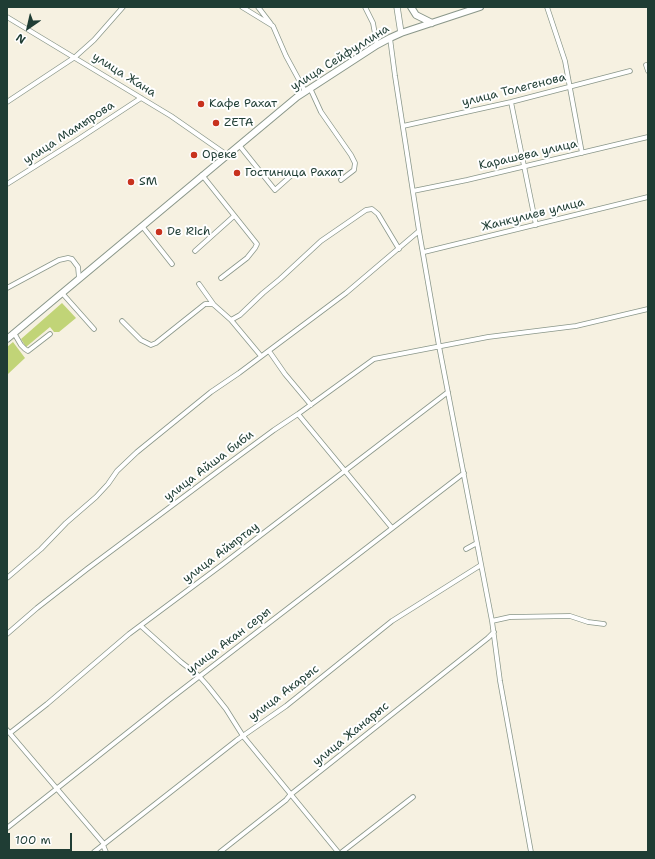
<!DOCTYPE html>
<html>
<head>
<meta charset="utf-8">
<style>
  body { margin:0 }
  #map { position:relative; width:655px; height:859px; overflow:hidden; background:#f6f1e1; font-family:"Shantell Sans",sans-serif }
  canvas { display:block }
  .frame { position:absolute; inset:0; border:8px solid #1f3d34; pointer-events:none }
  .north { position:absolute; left:8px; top:8px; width:40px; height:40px; -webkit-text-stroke:3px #fff; paint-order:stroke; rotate:214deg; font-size:11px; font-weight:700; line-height:16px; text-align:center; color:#1f3d34 }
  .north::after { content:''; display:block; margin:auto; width:14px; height:18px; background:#1f3d34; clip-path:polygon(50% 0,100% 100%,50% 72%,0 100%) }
  .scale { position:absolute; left:8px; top:833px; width:64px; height:18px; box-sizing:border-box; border:2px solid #1f3d34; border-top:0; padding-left:5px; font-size:12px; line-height:14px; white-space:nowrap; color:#1f3d34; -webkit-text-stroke:3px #fff; paint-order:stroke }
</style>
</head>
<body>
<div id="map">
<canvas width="655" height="859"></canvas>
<div class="frame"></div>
<div class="north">N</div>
<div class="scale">100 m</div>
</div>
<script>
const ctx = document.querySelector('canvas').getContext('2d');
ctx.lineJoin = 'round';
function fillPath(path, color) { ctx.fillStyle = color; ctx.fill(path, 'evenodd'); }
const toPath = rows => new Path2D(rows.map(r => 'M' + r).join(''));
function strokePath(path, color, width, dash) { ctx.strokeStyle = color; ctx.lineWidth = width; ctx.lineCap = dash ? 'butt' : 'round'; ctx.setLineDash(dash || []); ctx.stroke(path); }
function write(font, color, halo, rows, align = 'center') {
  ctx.font = font + ' "Shantell Sans",sans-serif'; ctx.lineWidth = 4; ctx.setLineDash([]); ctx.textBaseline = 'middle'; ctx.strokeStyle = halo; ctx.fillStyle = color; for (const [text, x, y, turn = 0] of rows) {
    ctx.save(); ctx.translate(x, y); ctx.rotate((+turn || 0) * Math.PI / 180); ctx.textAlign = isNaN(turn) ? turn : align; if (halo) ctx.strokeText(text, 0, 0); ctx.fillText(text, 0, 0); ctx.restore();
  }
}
const green = toPath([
  [62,303,76,318,59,332,54,332,50,327,26,347,21,339],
  [13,342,25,358,8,374,7,347]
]);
const street = toPath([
  [242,7,273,26,286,56,305,91],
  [258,7,271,24],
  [365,7,373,23,377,45],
  [547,7,565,61,582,153],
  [7,17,171,116,227,155],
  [390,38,395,76,419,231,439,346,492,621,500,681,531,852],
  [646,65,648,71],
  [310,88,321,112,351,155,355,163,354,170,341,180],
  [7,102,75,57,94,40,123,7],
  [511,102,536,225],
  [403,126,511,102,630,71],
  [239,145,275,190,294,173],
  [202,175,257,244,255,248,247,258,221,278],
  [7,184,77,140,141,98],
  [413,191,467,180,648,137],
  [142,226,172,264],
  [195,251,234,216],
  [424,252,648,197],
  [199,284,214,305],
  [7,288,59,260,68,258,72,259,78,267,79,278],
  [62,293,94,329],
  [231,320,240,315,263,293,280,279,321,241,366,210,372,209,378,214,399,249],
  [122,321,141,340,151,345,156,343,205,304,213,304,231,320,261,356],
  [14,333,21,345,25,349,28,351,50,334],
  [269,351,285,374,311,405],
  [298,414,392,528],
  [466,549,477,543],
  [7,578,41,549,66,523,96,497,108,484,117,471,137,452,211,392,239,373,346,293,419,231],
  [492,621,510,617,570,616,588,622,604,624],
  [141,626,181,662,199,676,207,685,226,709,243,736,338,852],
  [7,634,37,608,87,569,225,466,274,430,298,414,374,359,488,337,576,326,648,309],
  [7,730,104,844],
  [10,733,47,704,129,634,223,564,448,392],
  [7,828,170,699,464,473],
  [103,845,106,852],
  [94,852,237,740,286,706,392,621,481,565],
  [220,852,286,800,290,795,488,638,494,632],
  [342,852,413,797]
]);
const secondary = toPath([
  [397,7,401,33]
]);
const primary = toPath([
  [411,7,416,15,432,23],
  [7,339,297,97,377,45,390,38,401,33,480,7]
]);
const markers = [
  [201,104,4,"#c8321e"],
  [216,123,4,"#c8321e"],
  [194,155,4,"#c8321e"],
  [237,173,4,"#c8321e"],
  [131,182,4,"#c8321e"],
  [159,232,4,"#c8321e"]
];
const streetNames = [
  ["улица Сейфуллина",340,58,-32],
  ["улица Жана",124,75,32],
  ["улица Толегенова",514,90,-14],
  ["улица Мамырова",69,133,-33],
  ["Карашева улица",528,155,-13],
  ["Жанкулиев улица",533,215,-14],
  ["улица Айша биби",209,466,-37],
  ["улица Айыртау",221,553,-37],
  ["улица Акан серы",229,641,-37],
  ["улица Акарыс",284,693,-37],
  ["улица Жанарыс",351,734,-39]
];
const poiNames = [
  ["Кафе Рахат",209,104],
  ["ZETA",224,123],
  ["Ореке",202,155],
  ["Гостиница Рахат",245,173],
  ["SM",139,182],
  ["De Rich",167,232]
];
fillPath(green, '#c1d477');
strokePath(street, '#8a978a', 5.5);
strokePath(secondary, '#8a978a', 7);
strokePath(primary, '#8a978a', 8);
strokePath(street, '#fff', 4);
strokePath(secondary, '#fff', 5.5);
strokePath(primary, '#fff', 6);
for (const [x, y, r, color] of markers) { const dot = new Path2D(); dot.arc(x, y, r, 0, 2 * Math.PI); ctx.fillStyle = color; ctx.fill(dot); strokePath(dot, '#fff', 1.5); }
write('12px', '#1f3d34', '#fff', streetNames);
write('12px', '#1f3d34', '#fff', poiNames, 'left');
</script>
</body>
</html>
